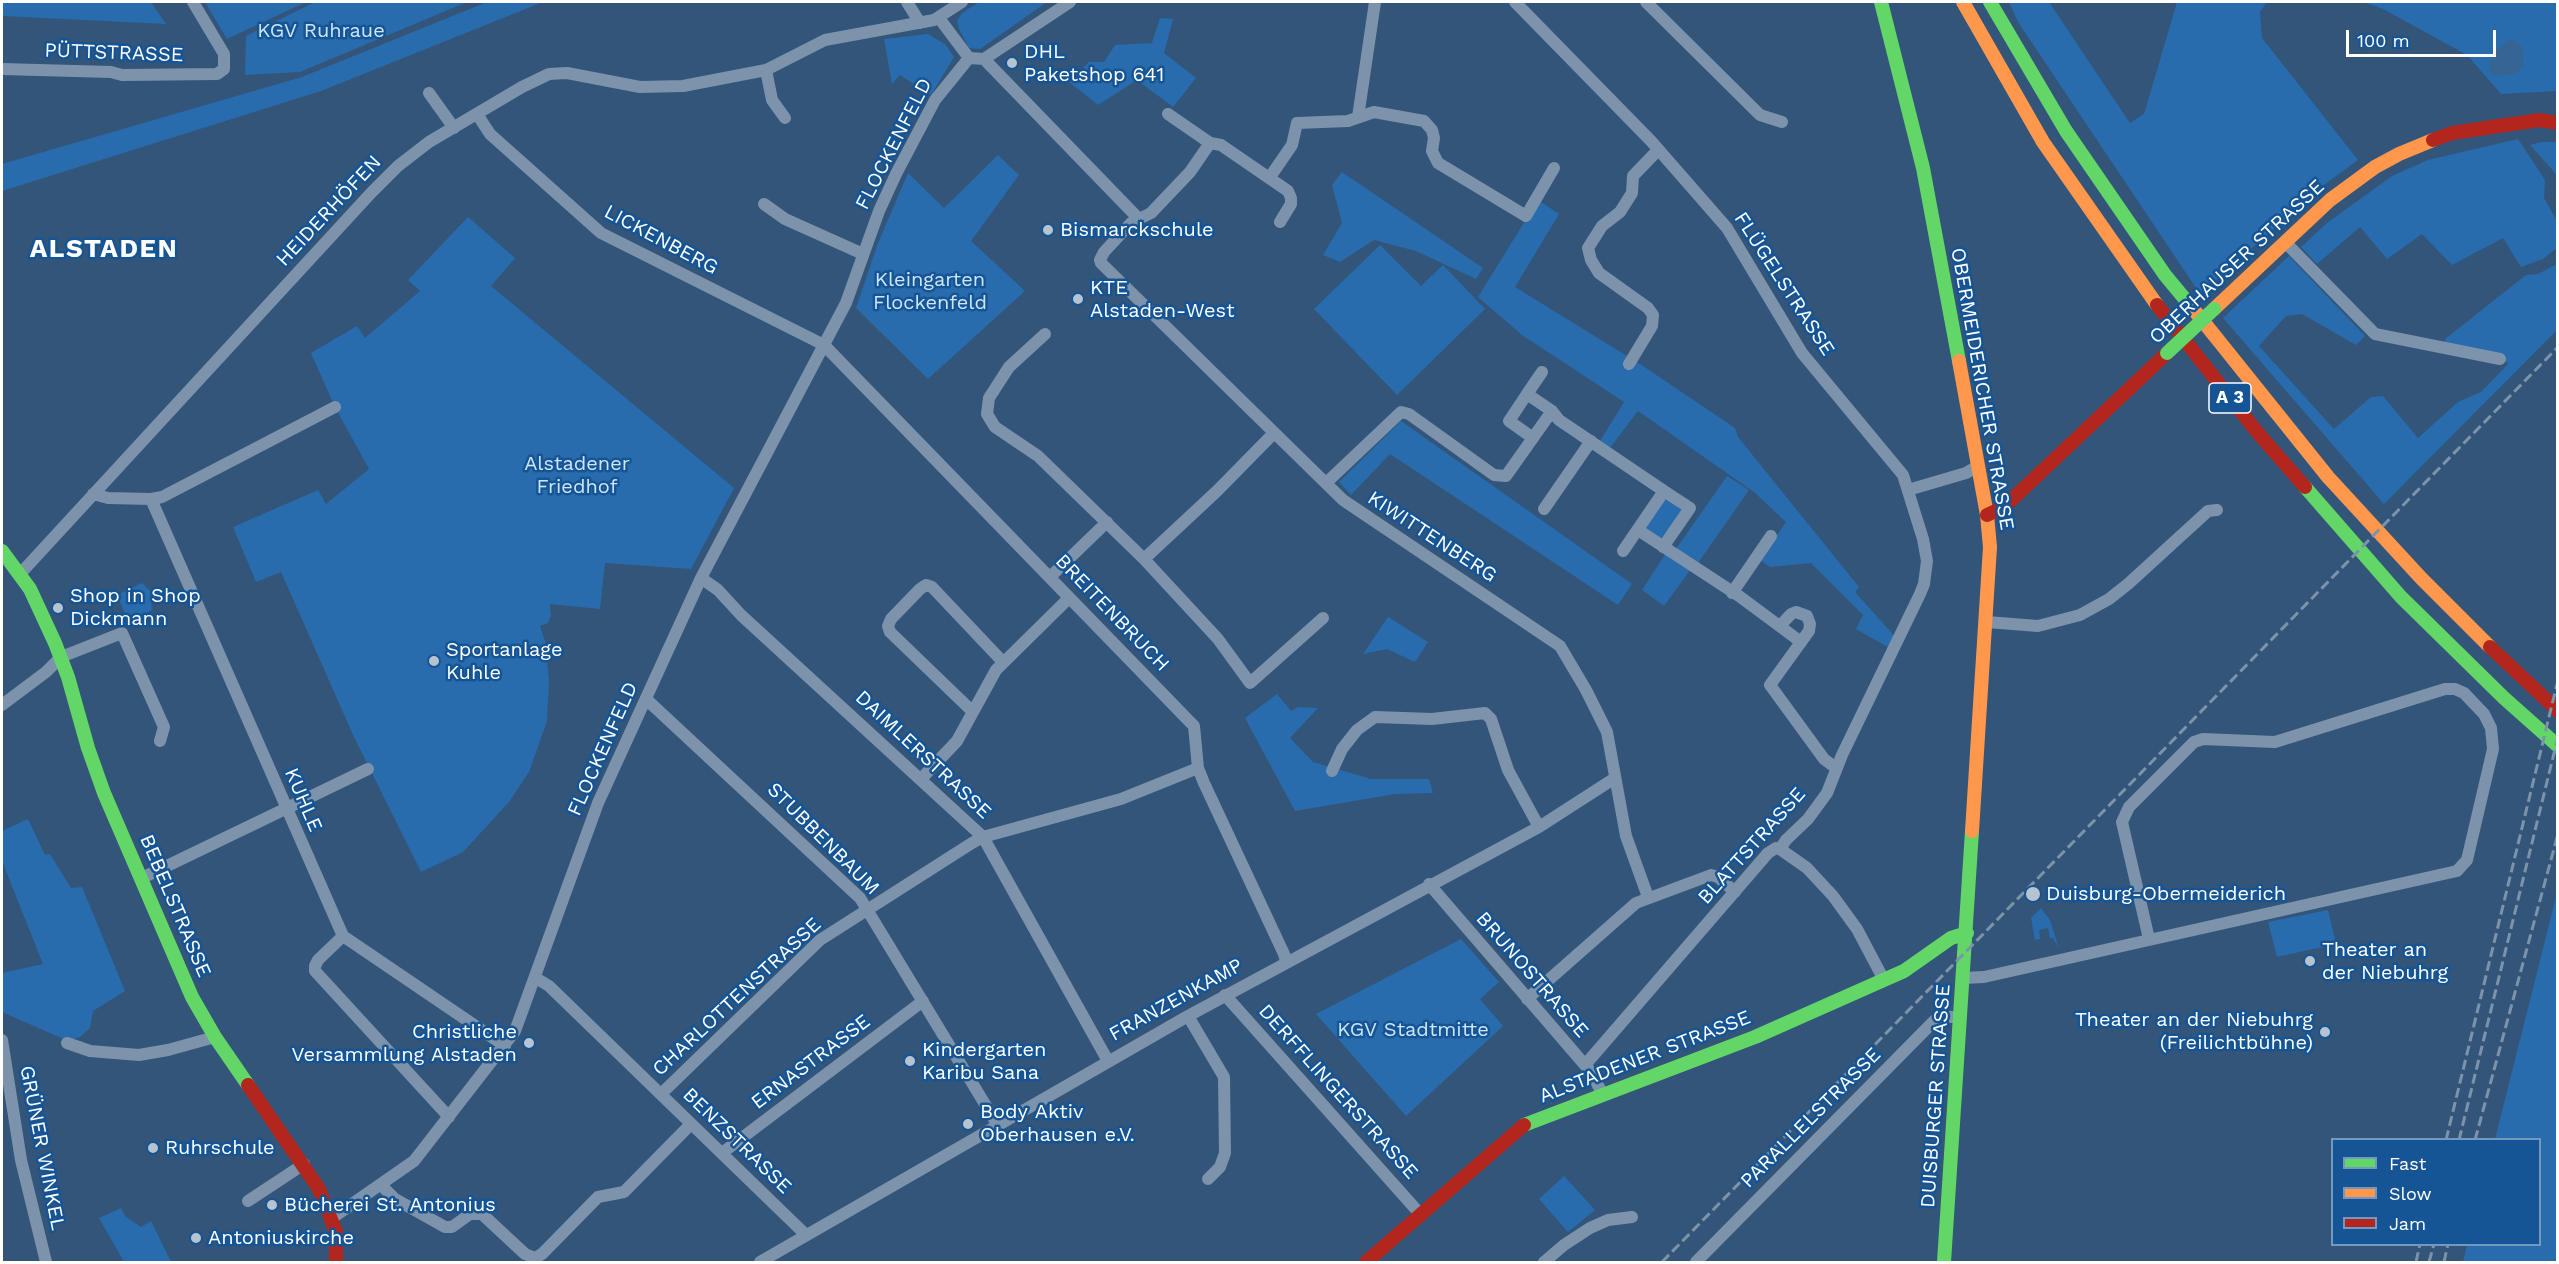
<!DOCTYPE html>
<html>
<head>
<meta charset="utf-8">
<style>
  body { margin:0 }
  #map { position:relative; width:2559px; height:1264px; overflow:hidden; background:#325579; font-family:"Work Sans",sans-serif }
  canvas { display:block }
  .frame { position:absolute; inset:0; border:3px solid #fff; pointer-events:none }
  .legend { position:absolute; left:2331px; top:1138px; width:210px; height:108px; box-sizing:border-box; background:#155596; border:2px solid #7399c0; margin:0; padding:8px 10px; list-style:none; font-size:18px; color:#fff }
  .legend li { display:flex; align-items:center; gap:12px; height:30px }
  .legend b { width:30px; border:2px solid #7399c0 }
  .scale { position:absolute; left:2346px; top:30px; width:150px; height:27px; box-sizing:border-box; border:3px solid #fff; border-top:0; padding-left:8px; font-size:18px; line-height:21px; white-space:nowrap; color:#fff; -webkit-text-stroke:4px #155596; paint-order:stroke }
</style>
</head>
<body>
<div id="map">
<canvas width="2559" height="1264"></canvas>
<div class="frame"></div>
<ul class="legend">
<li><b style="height:8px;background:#63d668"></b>Fast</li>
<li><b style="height:8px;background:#ff974d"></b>Slow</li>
<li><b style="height:8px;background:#b3261e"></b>Jam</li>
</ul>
<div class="scale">100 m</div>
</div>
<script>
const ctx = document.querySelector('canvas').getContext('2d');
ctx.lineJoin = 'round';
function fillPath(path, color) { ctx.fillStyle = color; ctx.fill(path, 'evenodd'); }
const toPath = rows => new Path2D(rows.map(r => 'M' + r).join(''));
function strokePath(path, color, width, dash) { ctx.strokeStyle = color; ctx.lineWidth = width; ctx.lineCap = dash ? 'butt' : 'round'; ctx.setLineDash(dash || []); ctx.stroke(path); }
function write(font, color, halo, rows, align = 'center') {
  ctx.font = font + ' "Work Sans",sans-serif'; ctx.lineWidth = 5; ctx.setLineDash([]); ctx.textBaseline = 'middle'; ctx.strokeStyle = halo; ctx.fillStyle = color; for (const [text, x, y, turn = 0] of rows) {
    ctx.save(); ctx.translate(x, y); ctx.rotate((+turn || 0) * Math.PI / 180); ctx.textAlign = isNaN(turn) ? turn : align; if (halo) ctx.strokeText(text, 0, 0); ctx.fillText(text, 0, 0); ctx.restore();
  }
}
const green = toPath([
  [2,2,151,2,166,24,2,16],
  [205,2,306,2,227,39],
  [315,2,467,2,300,72,245,75,246,36],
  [487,2,543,2,321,91,2,191,2,164,302,77],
  [979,2,1047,2,980,49,969,48,959,29,957,21,962,13],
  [2009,2,2049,2,2130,123,2144,114,2177,2,2267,2,2260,12,2262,38,2358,160,2317,190,2200,294,2018,22],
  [2363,2,2557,2,2557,91,2501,94,2467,55,2383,9],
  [2510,40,2521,46,2523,66,2490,58],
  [1160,18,1173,19,1164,53,1196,78,1173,107,1137,80,1098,105,1069,82,1089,62,1104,62,1115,45,1152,43],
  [928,34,945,44,954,57,931,95,900,75,892,84,884,39],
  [2518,139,2545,180,2544,198,2557,221,2557,248,2543,259,2521,267,2503,238,2452,265,2422,234,2387,259,2360,227,2317,264,2301,247,2327,223,2392,176,2428,160],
  [2541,142,2557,142,2557,175,2530,145],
  [998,155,1019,175,971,241,1025,291,928,379,856,308,878,243,908,173,944,208],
  [1342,172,1483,268,1476,279,1416,251,1374,240,1340,262,1323,255,1342,223,1332,185],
  [1538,200,1559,214,1515,287,1640,364,1735,428,1738,437,1859,587,1855,592,1898,640,1893,650,1856,629,1863,615,1811,563,1770,567,1760,560,1786,522,1754,492,1638,411,1610,448,1600,441,1624,402,1522,335,1478,297],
  [468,217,515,258,491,286,734,488,691,569,605,563,600,609,550,604,551,616,548,623,540,626,545,641,549,680,547,721,529,772,509,802,463,852,421,872,354,737,281,572,256,582,233,527,318,490,326,504,369,469,335,407,311,353,357,326,365,338,420,291,408,280],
  [1380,245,1421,286,1443,265,1485,309,1397,395,1314,309],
  [2289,256,2365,336,2356,345,2302,314,2286,316,2259,346,2334,429,2371,397,2383,396,2418,438,2458,402,2481,392,2508,364,2501,356,2445,343,2445,339,2526,275,2538,274,2557,264,2557,330,2384,504,2223,318],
  [1401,421,1632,584,1618,605,1390,454,1351,495,1339,482],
  [1727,476,1749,490,1696,566,1676,549],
  [1664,497,1683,510,1660,540,1645,529],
  [1666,553,1691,569,1664,606,1642,590],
  [142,583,150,591,152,610,129,623,117,595],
  [1388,617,1428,642,1415,662,1387,649,1363,654],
  [1277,694,1291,711,1298,707,1318,708,1290,738,1313,762,1371,779,1429,779,1433,793,1395,794,1295,811,1245,718],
  [28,819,45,855,50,854,71,888,82,887,125,991,93,1011,90,1028,80,1037,68,1041,2,1012,2,973,43,964,2,861,2,831],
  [2557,893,2557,1262,2463,1262,2467,1245,2540,1244,2540,1140,2495,1139],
  [2041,908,2050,920,2059,949,2053,938,2050,938,2048,928,2039,930,2040,939,2035,940,2031,918],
  [2328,910,2336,944,2277,957,2268,922],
  [1461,939,1499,982,1480,999,1503,1026,1406,1116,1316,1014],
  [1564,1176,1595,1210,1568,1232,1539,1199],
  [121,1208,126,1217,141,1227,151,1221,171,1262,124,1262,99,1218]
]);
const water = toPath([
  [2510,39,2515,40,2521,46,2523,66,2515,74,2496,76,2489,71,2490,57]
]);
const street = toPath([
  [907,2,920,23],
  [1515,2,1651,141,1727,228,1802,353,1903,475,1923,539,1927,561,1924,584,1920,594,1842,755,1827,793,1808,819,1786,840,1780,849,1776,848,1768,853,1585,1065],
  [1646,2,1760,115,1782,122],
  [939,18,969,58,984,59,1138,218],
  [984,59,1070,2],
  [2,69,111,72,122,75,217,74,224,69,224,54,193,2],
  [766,70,772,100,785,118],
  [429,93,454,128],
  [477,114,490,134,601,233,824,345,1191,723,1194,726,1198,768,1204,783,1284,954,1286,961],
  [1168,114,1210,143,1190,172,1151,213,1131,223,1104,252,1100,260,1101,263,1343,500,1560,646,1586,690,1607,732,1626,836,1648,897],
  [1358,117,1375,2],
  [1210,143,1221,145,1288,191,1291,198,1291,204,1280,222],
  [1270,177,1292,145,1297,123,1348,121,1374,112,1424,121,1432,130,1434,138,1432,151,1438,163,1526,216,1554,168],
  [764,204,785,219,863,254],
  [2285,242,2375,334,2500,359],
  [1045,334,1009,367,989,398,987,414,995,427,1038,456,1144,559,1218,639,1250,683,1323,618],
  [1629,364,1652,326,1653,315,1648,308,1599,273,1591,260,1588,248,1602,226,1620,212,1632,193,1633,176,1658,150],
  [1527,394,1542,372],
  [1533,438,1509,421,1527,394,1552,411],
  [1326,483,1401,412,1409,414,1494,475,1506,476,1552,411,1559,420,1664,491,1623,551],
  [1908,490,1966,473,1978,466],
  [93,494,108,498,151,499,162,497,335,407],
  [151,499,343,936,505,1046],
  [1544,509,1591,441],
  [1638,530,1739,596,1801,642],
  [1663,547,1690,508,1664,491],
  [1144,559,1217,491,1274,433],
  [20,574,371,193,398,166,429,142,522,87,549,74,567,73,640,87,683,86,766,70,825,40,934,20,962,2],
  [1050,577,1107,522],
  [701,578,718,590,741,615,983,837,1108,1061],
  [1732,593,1771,536],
  [1987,622,2038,626,2080,615,2109,599,2128,584,2208,511,2217,510],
  [1780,626,1791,614,1796,612,1807,616,1810,624,1809,631,1770,685,1824,759,1836,768],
  [646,699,860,898,997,1124],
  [2,705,46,672,61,657,122,633,164,727,160,741],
  [972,711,890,632,888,626,891,619,920,589,926,585,932,587,1003,662],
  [1332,771,1342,749,1357,730,1375,717,1432,719,1485,713,1491,719,1508,770,1539,827],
  [921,779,957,741,996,670,1069,598],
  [1780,849,1807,868,1833,896,1857,929,1884,980],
  [142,878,368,769],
  [1429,884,1591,1072,1602,1093],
  [343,936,318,960,315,966,315,971,449,1117],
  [536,978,549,986,806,1235],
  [1964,978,1984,977,2457,871,2467,860,2493,749,2491,728,2484,714,2464,693,2455,689,2445,689,2275,742,2203,739,2194,742,2129,807,2122,822,2149,939],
  [1225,995,1421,1215],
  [1527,999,1636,903,1711,875,1718,877,1735,892],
  [1188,1016,1224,1077,1225,1153,1220,1167,1208,1179],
  [2,1040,21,1160,46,1262],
  [67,1043,90,1051,139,1055,168,1050,215,1037],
  [661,1094,820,940,972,843,983,837,1121,799,1198,768],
  [722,1153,923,1001],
  [381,1185,395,1199,445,1227,452,1227,470,1214,482,1214,525,1254,535,1258,542,1254,598,1197,624,1192,691,1124],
  [248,1201,304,1164],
  [332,1218,414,1161,515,1031,598,803,701,578,846,303,879,211,896,174,935,100,969,58],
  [760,1262,1188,1016,1539,827,1615,778],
  [1544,1262,1564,1245,1590,1228,1608,1220,1632,1217],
  [1696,1262,1938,1017,1961,1017]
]);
const fast = toPath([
  [1881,2,1923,168,1959,361],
  [1990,2,2066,131,2165,275,2194,310],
  [2305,487,2401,597,2504,698,2558,746],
  [2,551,30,589,55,643,68,677,88,748,104,793,192,997,215,1037,248,1085],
  [1524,1125,1755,1037,1904,971,1951,938,1967,933],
  [1944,1262,1972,831]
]);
const slow = toPath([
  [1963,2,2043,142,2157,305],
  [2214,309,2330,200,2375,167,2399,154,2433,140],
  [2194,310,2328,477,2421,578,2490,647],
  [1959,361,1987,515,1990,547,1972,831]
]);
const jam = toPath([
  [2433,140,2452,133,2539,120,2558,123],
  [2157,305,2257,432,2305,487],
  [1987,515,2004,507,2167,353],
  [2490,647,2558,711],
  [248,1085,319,1189,336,1232,336,1262],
  [1366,1262,1524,1125]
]);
const rail = toPath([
  [2446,1140,2558,680],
  [2459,1140,2558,737],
  [2475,1140,2558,834],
  [1662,1262,2558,347],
  [2416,1262,2420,1244],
  [2429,1262,2434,1244],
  [2444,1262,2448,1244]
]);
const fastBridge = toPath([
  [2167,353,2214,309]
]);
const markers = [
  [1012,63,6,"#b7c4d0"],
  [1048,230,6,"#b7c4d0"],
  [1078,299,6,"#b7c4d0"],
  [58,608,6,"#b7c4d0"],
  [434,661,6,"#b7c4d0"],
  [2033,894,8,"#b7c4d0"],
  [2310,961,6,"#b7c4d0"],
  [2325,1032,6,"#b7c4d0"],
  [529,1043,6,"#b7c4d0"],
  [910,1061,6,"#b7c4d0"],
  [968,1124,6,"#b7c4d0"],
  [153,1148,6,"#b7c4d0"],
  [272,1205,6,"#b7c4d0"],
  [196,1238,6,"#b7c4d0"]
];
const shields = [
  [2230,398,42]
];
const shieldNames = [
  ["A 3",2230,398]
];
const parkNames = [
  ["KGV Ruhraue",321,31],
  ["Kleingarten",930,280],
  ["Flockenfeld",930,303],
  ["Alstadener",577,464],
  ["Friedhof",577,487],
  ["KGV Stadtmitte",1413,1030]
];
const poiNames = [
  ["DHL",1024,52],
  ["Paketshop 641",1024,75],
  ["Bismarckschule",1060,230],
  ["KTE",1090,288],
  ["Alstaden-West",1090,311],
  ["Shop in Shop",70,596],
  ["Dickmann",70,619],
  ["Sportanlage",446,650],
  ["Kuhle",446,673],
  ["Duisburg-Obermeiderich",2046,894],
  ["Theater an",2322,950],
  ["der Niebuhrg",2322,973],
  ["Theater an der Niebuhrg",2313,1020,"right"],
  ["(Freilichtbühne)",2313,1043,"right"],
  ["Christliche",517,1032,"right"],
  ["Versammlung Alstaden",517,1055,"right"],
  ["Kindergarten",922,1050],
  ["Karibu Sana",922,1073],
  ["Body Aktiv",980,1112],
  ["Oberhausen e.V.",980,1135],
  ["Ruhrschule",165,1148],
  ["Bücherei St. Antonius",284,1205],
  ["Antoniuskirche",208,1238]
];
const streetNames = [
  ["PÜTTSTRASSE",114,53,2],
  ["FLOCKENFELD",894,144,-63],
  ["HEIDERHÖFEN",329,211,-47],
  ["LICKENBERG",661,240,28],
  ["OBERHAUSER STRASSE",2237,262,-43],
  ["FLÜGELSTRASSE",1784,284,57],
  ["OBERMEIDERICHER STRASSE",1982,389,80],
  ["KIWITTENBERG",1432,537,33],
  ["BREITENBRUCH",1112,613,46],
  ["FLOCKENFELD",603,749,-66],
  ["DAIMLERSTRASSE",923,755,43],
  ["KUHLE",303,800,67],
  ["STUBBENBAUM",823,839,45],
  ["BLATTSTRASSE",1752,846,-48],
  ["BEBELSTRASSE",175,906,67],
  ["BRUNOSTRASSE",1532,975,49],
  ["CHARLOTTENSTRASSE",737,997,-43],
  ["FRANZENKAMP",1176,1000,-29],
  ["ALSTADENER STRASSE",1645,1057,-21],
  ["ERNASTRASSE",811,1062,-37],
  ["DERFFLINGERSTRASSE",1338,1092,48],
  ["DUISBURGER STRASSE",1936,1096,-86],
  ["PARALLELSTRASSE",1811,1118,-45],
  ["BENZSTRASSE",737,1141,44],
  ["GRÜNER WINKEL",42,1148,79]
];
const districtNames = [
  ["ALSTADEN",104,249]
];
fillPath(green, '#296cad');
fillPath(water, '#376593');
strokePath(street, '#7c93ab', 12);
strokePath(fast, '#63d668', 14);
strokePath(slow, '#ff974d', 14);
strokePath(jam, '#b3261e', 14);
strokePath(rail, '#7d93aa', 3, [10, 4.5]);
strokePath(fastBridge, '#63d668', 14);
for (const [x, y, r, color] of markers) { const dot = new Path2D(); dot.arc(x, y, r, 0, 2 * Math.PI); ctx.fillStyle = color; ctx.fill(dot); strokePath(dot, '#155596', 2); }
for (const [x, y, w] of shields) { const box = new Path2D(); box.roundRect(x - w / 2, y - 15, w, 30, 4.5); ctx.fillStyle = '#155596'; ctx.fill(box); strokePath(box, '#fff', 1.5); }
write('bold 18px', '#fff', null, shieldNames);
write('20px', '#cee6fc', '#155596', parkNames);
write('20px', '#fff', '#155596', poiNames, 'left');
write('20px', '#fff', '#155596', streetNames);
ctx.letterSpacing = '1.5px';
write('bold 26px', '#fff', '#155596', districtNames);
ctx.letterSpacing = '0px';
</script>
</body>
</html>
